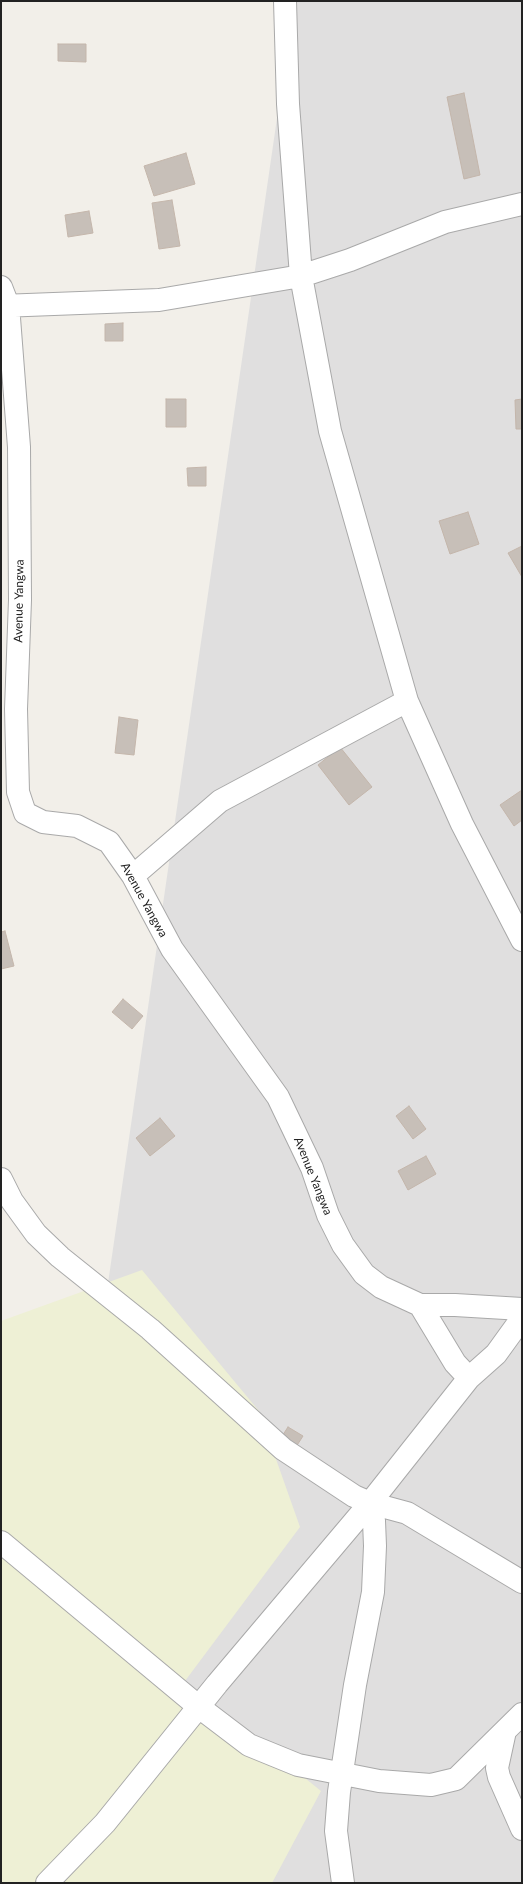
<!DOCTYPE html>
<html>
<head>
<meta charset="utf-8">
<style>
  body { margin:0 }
  #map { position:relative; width:523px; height:1884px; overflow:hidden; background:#f2efe9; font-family:Lato,sans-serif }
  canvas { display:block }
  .frame { position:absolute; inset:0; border:2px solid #222; pointer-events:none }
</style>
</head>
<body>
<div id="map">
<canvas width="523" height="1884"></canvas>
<div class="frame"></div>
</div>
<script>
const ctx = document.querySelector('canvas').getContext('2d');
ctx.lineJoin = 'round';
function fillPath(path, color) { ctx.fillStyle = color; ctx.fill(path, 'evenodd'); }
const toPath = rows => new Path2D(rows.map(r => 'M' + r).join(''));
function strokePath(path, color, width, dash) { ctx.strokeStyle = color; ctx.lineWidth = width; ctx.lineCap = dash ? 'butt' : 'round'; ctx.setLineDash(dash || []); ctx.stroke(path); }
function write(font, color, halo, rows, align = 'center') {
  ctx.font = font + ' Lato,sans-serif'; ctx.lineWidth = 4; ctx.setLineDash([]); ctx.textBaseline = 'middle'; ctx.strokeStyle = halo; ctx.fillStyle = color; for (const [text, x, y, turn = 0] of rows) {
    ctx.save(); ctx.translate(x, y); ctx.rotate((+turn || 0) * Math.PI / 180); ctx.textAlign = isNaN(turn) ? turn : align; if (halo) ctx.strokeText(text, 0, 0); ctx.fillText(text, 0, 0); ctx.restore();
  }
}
const residential = toPath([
  [294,1,522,1,522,1883,21,1883]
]);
const farmland = toPath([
  [142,1270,259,1411,300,1527,185,1681,321,1791,272,1883,1,1883,1,1321]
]);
const building = toPath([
  [58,44,86,44,86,62,58,61,58,44],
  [464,93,480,175,464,179,447,97,464,93],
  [186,153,195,184,154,196,144,166,186,153],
  [172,200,180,246,159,249,152,203,172,200],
  [89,211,93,233,68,237,65,215,89,211],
  [123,323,123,341,105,341,105,324,123,323],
  [166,399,186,399,186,427,166,427,166,399],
  [522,399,522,429,516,429,515,400,522,399],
  [206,467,206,486,188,486,187,468,206,467],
  [468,512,479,544,450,554,439,521,468,512],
  [522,546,522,577,508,553,522,546],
  [119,717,138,720,134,755,115,753,119,717],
  [340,747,372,787,349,805,318,765,340,747],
  [522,790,522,820,514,826,500,805,522,790],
  [5,931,14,966,1,969,1,932,5,931],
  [123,999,143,1016,132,1029,112,1012,123,999],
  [409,1106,426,1129,413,1139,396,1116,409,1106],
  [160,1118,175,1136,150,1156,136,1138,160,1118],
  [426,1156,436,1174,408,1190,398,1171,426,1156],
  [288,1427,303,1436,294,1450,279,1441,288,1427]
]);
const minor = toPath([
  [285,1,288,104,301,276,330,431,407,701,462,824,522,940],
  [1,287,8,305,19,447,20,600,16,709,18,792,25,813,43,822,77,826,109,842,133,876,172,949,278,1097,312,1168,328,1215,343,1245,364,1274,381,1287,420,1305,455,1363,469,1378,496,1354,522,1318],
  [1,306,159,300,301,276,350,260,445,222,522,204],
  [133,876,220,801,407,701],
  [1,1179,12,1201,36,1234,60,1257,150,1329,283,1449,354,1496,370,1503,407,1513,522,1582],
  [420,1305,455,1305,522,1309],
  [1,1542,199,1707,249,1745,298,1765,379,1781,431,1785,456,1779,522,1714],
  [505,1731,497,1768,499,1777,522,1829],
  [47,1883,105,1823,217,1684,370,1503,469,1378],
  [343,1883,336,1831,339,1792,355,1685,373,1592,375,1546,374,1521,370,1503]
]);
const streetNames = [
  ["Avenue Yangwa",19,601,-89],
  ["Avenue Yangwa",144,900,61],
  ["Avenue Yangwa",313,1176,68]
];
fillPath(residential, '#e0dfdf');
fillPath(farmland, '#eef0d5');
fillPath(building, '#c7bfb8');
strokePath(building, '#c4b6ab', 1);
strokePath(minor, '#a9a9a9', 24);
strokePath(minor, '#fff', 22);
write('12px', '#222', '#fff', streetNames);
</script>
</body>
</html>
